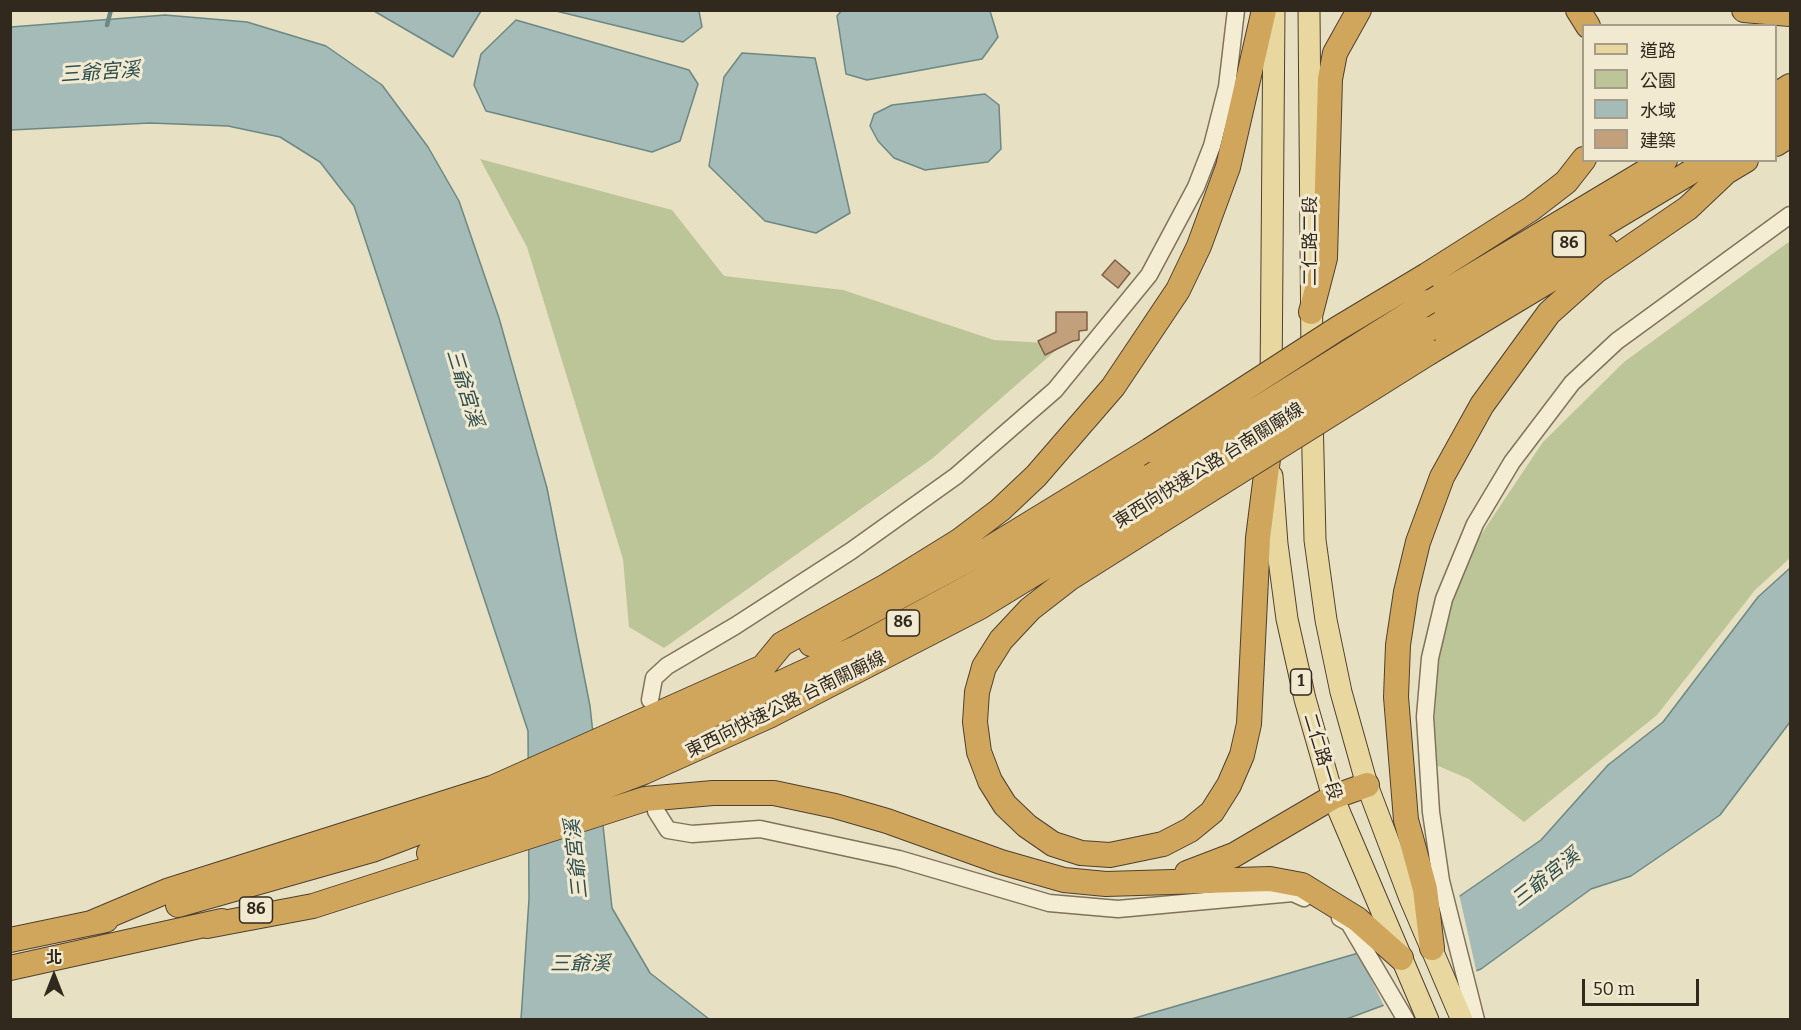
<!DOCTYPE html>
<html>
<head>
<meta charset="utf-8">
<style>
  body { margin:0 }
  #map { position:relative; width:1801px; height:1030px; overflow:hidden; background:#e8e0c2; font-family:Bitter,"Noto Sans TC",serif }
  canvas { display:block }
  .frame { position:absolute; inset:0; border:12px solid #32291e; pointer-events:none }
  .legend { position:absolute; left:1582px; top:24px; width:195px; height:138px; box-sizing:border-box; background:#f1ead1; border:2px solid #a59d89; margin:0; padding:8px 10px; list-style:none; font-size:18px; color:#32291e }
  .legend li { display:flex; align-items:center; gap:12px; height:30px }
  .legend b { width:30px; border:2px solid #a59d89 }
  .north { position:absolute; left:24px; top:946px; width:60px; height:60px; -webkit-text-stroke:4px #f1ead1; paint-order:stroke; rotate:0deg; font-size:16px; font-weight:700; line-height:24px; text-align:center; color:#32291e }
  .north::after { content:''; display:block; margin:auto; width:21px; height:27px; background:#32291e; clip-path:polygon(50% 0,100% 100%,50% 72%,0 100%) }
  .scale { position:absolute; left:1582px; top:979px; width:117px; height:27px; box-sizing:border-box; border:3px solid #32291e; border-top:0; padding-left:8px; font-size:18px; line-height:21px; white-space:nowrap; color:#32291e; -webkit-text-stroke:4px #f1ead1; paint-order:stroke }
</style>
</head>
<body>
<div id="map">
<canvas width="1801" height="1030"></canvas>
<div class="frame"></div>
<ul class="legend">
<li><b style="height:8px;background:#e8d79e"></b>道路</li>
<li><b style="height:16px;background:#bbc598"></b>公園</li>
<li><b style="height:16px;background:#a4bbb7"></b>水域</li>
<li><b style="height:16px;background:#c2a07c"></b>建築</li>
</ul>
<div class="north">北</div>
<div class="scale">50 m</div>
</div>
<script>
const ctx = document.querySelector('canvas').getContext('2d');
ctx.lineJoin = 'round';
function fillPath(path, color) { ctx.fillStyle = color; ctx.fill(path, 'evenodd'); }
const toPath = rows => new Path2D(rows.map(r => 'M' + r).join(''));
function strokePath(path, color, width, dash) { ctx.strokeStyle = color; ctx.lineWidth = width; ctx.lineCap = dash ? 'butt' : 'round'; ctx.setLineDash(dash || []); ctx.stroke(path); }
function write(font, color, halo, rows, align = 'center') {
  ctx.font = font + ' Bitter,"Noto Sans TC",serif'; ctx.lineWidth = 6; ctx.setLineDash([]); ctx.textBaseline = 'middle'; ctx.strokeStyle = halo; ctx.fillStyle = color; for (const [text, x, y, turn = 0] of rows) {
    ctx.save(); ctx.translate(x, y); ctx.rotate((+turn || 0) * Math.PI / 180); ctx.textAlign = isNaN(turn) ? turn : align; if (halo) ctx.strokeText(text, 0, 0); ctx.fillText(text, 0, 0); ctx.restore();
  }
}
const green = toPath([
  [480,159,672,210,724,276,843,290,994,340,1063,344,933,458,664,648,629,627,623,559,527,247],
  [1790,241,1790,558,1755,590,1657,715,1524,822,1469,779,1436,765,1434,732,1437,669,1451,600,1476,542,1543,442,1624,362]
]);
const water = toPath([
  [842,10,990,11,998,37,982,59,867,80,846,74,837,16,842,10],
  [374,11,481,11,453,57,374,11],
  [556,11,699,11,702,27,683,42,556,11],
  [165,15,247,22,326,46,382,85,428,147,459,201,499,318,547,488,590,706,612,908,650,973,709,1019,521,1019,529,899,528,731,354,206,320,162,280,137,228,126,150,123,11,130,11,27,165,15],
  [516,20,689,70,698,84,680,141,652,152,486,111,474,85,481,54,516,20],
  [742,53,815,58,850,213,816,233,765,221,709,166,724,77,742,53],
  [985,94,999,105,1001,149,988,162,925,170,894,158,878,141,870,126,874,114,892,105,985,94],
  [1790,568,1790,722,1720,815,1631,876,1591,889,1481,969,1352,1017,1343,1020,1128,1020,1355,954,1454,900,1541,840,1608,765,1663,722,1758,597,1790,568]
]);
const pier = toPath([
  [1459,894,1477,974,1385,1008,1357,950]
]);
const stream = toPath([
  [107,25,111,10]
]);
const building = toPath([
  [1115,260,1130,273,1118,288,1102,275,1115,260],
  [1056,312,1087,312,1087,330,1079,331,1079,340,1073,341,1045,355,1038,341,1056,332,1056,312]
]);
const minor = toPath([
  [650,700,654,678,667,666,735,626,851,551,956,476,1055,390,1149,275,1196,187,1212,146,1227,87,1236,10],
  [656,811,668,830,692,834,760,829,899,859,1049,903,1118,909,1293,893,1304,898],
  [1340,918,1349,923,1406,1020],
  [1476,1020,1441,881,1431,812,1425,717,1430,658,1444,599,1475,524,1512,462,1572,383,1617,341,1790,215]
]);
const major = toPath([
  [1309,10,1312,358],
  [1271,385,1274,10],
  [1312,413,1315,540,1326,620,1341,692,1367,785,1409,896,1462,1020],
  [1272,476,1277,544,1287,619,1305,699,1333,797,1428,1020]
]);
const highway = toPath([
  [1578,10,1588,26],
  [1744,10,1790,14],
  [1776,95,1790,86],
  [1776,121,1790,112],
  [1776,144,1790,135],
  [1711,181,1746,160],
  [1427,275,1531,209,1566,182,1584,159],
  [1428,302,1665,160],
  [1311,312,1325,258,1330,79,1335,53,1359,10],
  [1429,329,1711,160],
  [1430,352,1605,247],
  [1154,525,1070,578,1030,609,1001,640,984,667,977,692,975,722,979,752,990,781,1005,805,1027,826,1053,844,1081,853,1110,855,1163,844,1190,830,1212,812,1229,785,1242,755,1249,724,1258,538,1270,443],
  [811,644,985,551,1150,450],
  [429,853,644,772,769,716,980,607,1153,501],
  [1187,873,1234,855,1333,797,1367,785],
  [178,905,372,850,642,747,854,649,987,577,1151,476],
  [91,923,167,891,492,788,763,667,782,644,888,585,959,541,1000,510,1036,476,1113,387,1178,290,1199,246,1228,167,1264,10],
  [207,926,313,906,645,799,713,793,774,793,835,806,887,821,1001,862,1064,880,1106,884,1270,879,1302,885,1357,919,1401,958],
  [10,940,106,920],
  [1432,948,1425,889,1406,820,1396,697,1398,645,1406,592,1418,542,1442,477,1482,405,1549,313,1596,271,1688,208,1725,173],
  [10,968,222,921]
]);
const highwayBridge = toPath([
  [1150,450,1337,329,1427,275],
  [1151,476,1428,302],
  [1153,501,1429,329],
  [1154,525,1430,352]
]);
const shields = [
  [1569,244,33],
  [903,623,33],
  [1301,682,21],
  [256,910,33]
];
const shieldNames = [
  ["86",1569,244],
  ["86",903,623],
  ["1",1301,682],
  ["86",256,910]
];
const streetNames = [
  ["二仁路二段",1311,241,-90],
  ["東西向快速公路 台南關廟線",1209,466,-32],
  ["東西向快速公路 台南關廟線",786,705,-26],
  ["二仁路一段",1322,757,73]
];
const waterNames = [
  ["三爺宮溪",100,73,-4],
  ["三爺宮溪",464,388,73],
  ["三爺宮溪",577,859,-96],
  ["三爺宮溪",1546,878,-38],
  ["三爺溪",580,964]
];
fillPath(green, '#bbc598');
fillPath(water, '#a4bbb7');
strokePath(water, '#6c8884', 1.5);
fillPath(pier, '#e8e0c2');
strokePath(stream, '#6c8884', 4.5);
fillPath(building, '#c2a07c');
strokePath(building, '#7c5f44', 1.5);
strokePath(minor, '#80725b', 19);
strokePath(major, '#4e402f', 23);
strokePath(highway, '#4e402f', 26);
strokePath(minor, '#f4edd4', 16);
strokePath(major, '#e8d79e', 21);
strokePath(highway, '#cfa65c', 24);
strokePath(highwayBridge, '#4e402f', 26, []);
strokePath(highwayBridge, '#cfa65c', 24);
for (const [x, y, w] of shields) { const box = new Path2D(); box.roundRect(x - w / 2, y - 13, w, 26, 4.5); ctx.fillStyle = '#f1ead1'; ctx.fill(box); strokePath(box, '#32291e', 1.5); }
write('bold 16px', '#32291e', null, shieldNames);
write('18px', '#32291e', '#f1ead1', streetNames);
write('italic 20px', '#2f4f50', '#f1ead1', waterNames);
</script>
</body>
</html>
